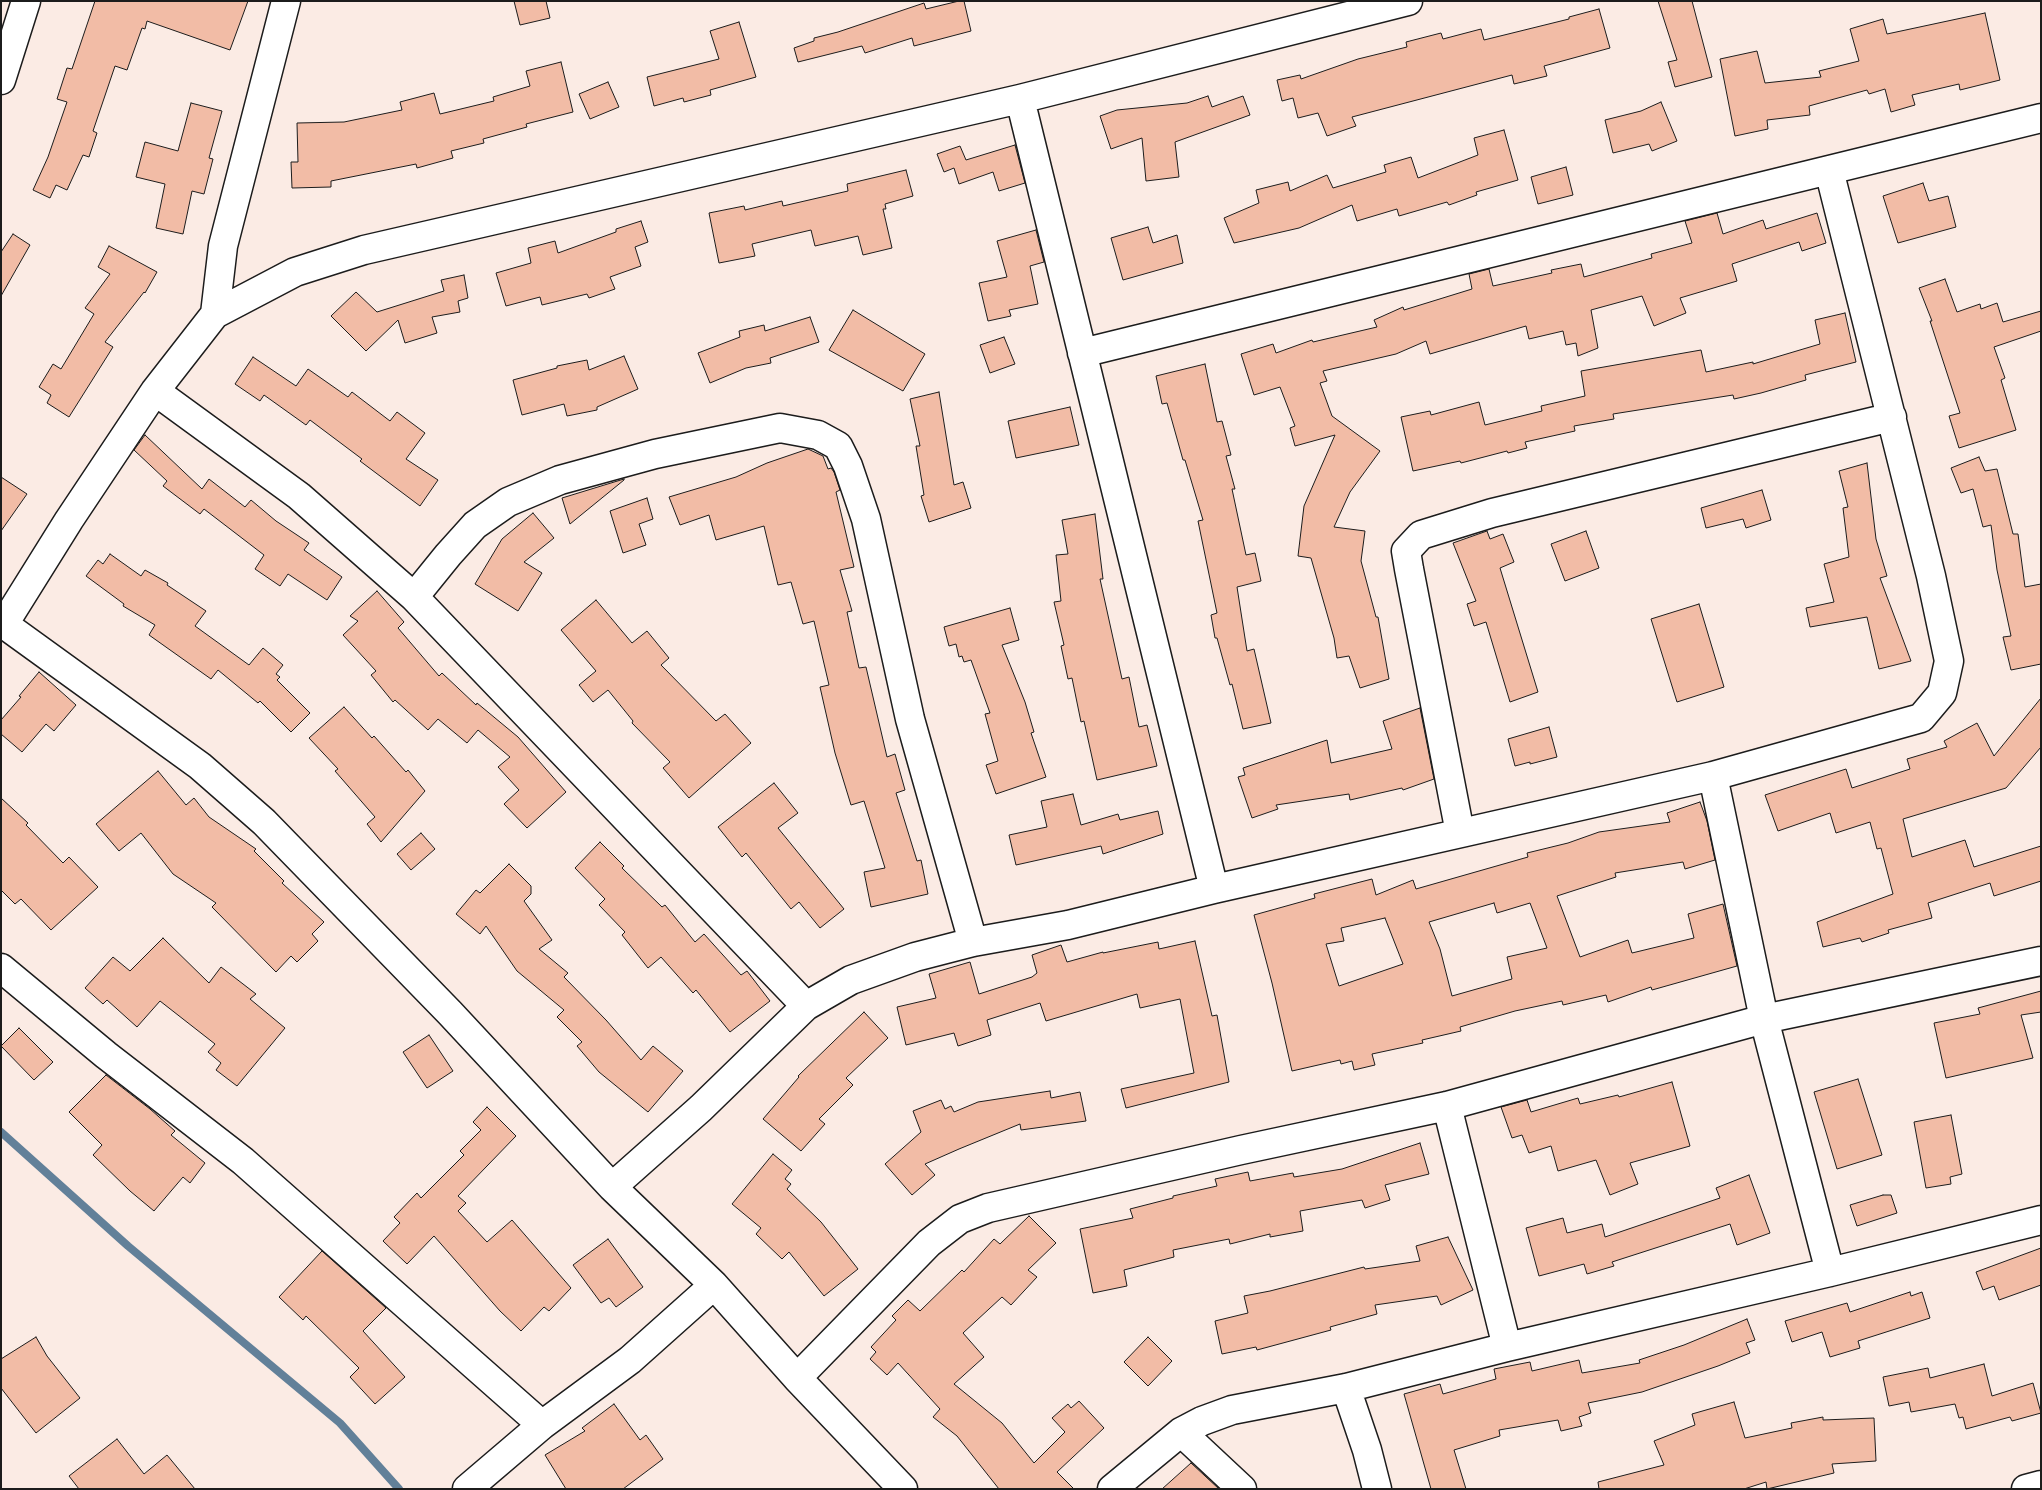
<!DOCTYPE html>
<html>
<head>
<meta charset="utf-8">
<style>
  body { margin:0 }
  #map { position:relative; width:2042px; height:1490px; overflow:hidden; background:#fbebe4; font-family:Kalam,sans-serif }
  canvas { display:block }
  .frame { position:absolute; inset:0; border:2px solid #1c1c1c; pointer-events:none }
</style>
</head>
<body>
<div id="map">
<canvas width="2042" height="1490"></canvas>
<div class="frame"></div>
</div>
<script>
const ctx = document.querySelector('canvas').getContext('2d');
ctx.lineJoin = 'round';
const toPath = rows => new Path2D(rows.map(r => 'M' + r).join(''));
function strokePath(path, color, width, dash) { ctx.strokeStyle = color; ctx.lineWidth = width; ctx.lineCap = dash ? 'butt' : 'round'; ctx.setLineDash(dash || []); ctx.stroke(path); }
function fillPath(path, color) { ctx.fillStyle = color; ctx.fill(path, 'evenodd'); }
const stream = toPath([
  [1,1132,128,1246,340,1423,399,1489]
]);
const building = toPath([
  [95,1,248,1,230,50,147,21,145,29,142,28,127,70,115,66,93,131,97,133,89,157,83,155,67,190,56,185,50,198,33,190,48,157,67,102,57,99,67,68,72,69,95,1],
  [514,1,546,1,550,18,520,25,514,1],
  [959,1,964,1,971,31,914,46,912,38,865,53,862,46,798,62,794,48,814,41,814,38,838,32,924,3,926,9,959,1],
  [1658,1,1692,1,1712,77,1675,87,1668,62,1677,60,1658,1],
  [1599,9,1610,48,1544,66,1547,76,1514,84,1512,75,1352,117,1356,126,1327,136,1318,113,1298,118,1293,98,1282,101,1277,80,1300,75,1301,79,1358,59,1407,47,1406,42,1441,33,1443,39,1481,29,1484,40,1569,19,1569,17,1599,9],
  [1985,13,2000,80,1960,90,1959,84,1912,95,1915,105,1891,112,1885,89,1869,94,1867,90,1809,106,1810,115,1767,120,1768,129,1735,136,1720,59,1757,51,1765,83,1821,77,1819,71,1859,61,1850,29,1883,19,1887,34,1985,13],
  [739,22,756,77,710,90,711,95,684,102,683,98,654,106,647,77,719,59,710,31,739,22],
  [561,62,573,112,526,124,527,127,483,139,484,143,451,151,453,158,417,168,416,164,331,181,331,187,292,188,291,162,298,162,297,123,344,122,402,110,400,102,434,93,440,114,494,101,493,97,530,86,526,71,561,62],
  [608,82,619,107,590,119,579,94,608,82],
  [1208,96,1212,107,1243,96,1250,115,1175,142,1179,177,1146,181,1142,138,1111,149,1100,116,1117,110,1187,103,1208,96],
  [1661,102,1677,141,1652,151,1649,144,1613,153,1605,120,1641,111,1661,102],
  [191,103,222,111,209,158,213,159,204,194,192,191,183,234,156,228,165,184,136,177,145,142,178,151,191,103],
  [1504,130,1518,180,1476,192,1477,195,1449,205,1447,202,1399,216,1397,209,1357,221,1352,205,1299,228,1234,243,1224,218,1259,203,1256,190,1288,182,1290,191,1327,175,1333,188,1386,172,1384,165,1411,157,1418,178,1478,155,1474,138,1504,130],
  [1015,145,1025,183,999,191,993,172,959,184,954,168,944,172,937,154,960,146,966,160,1015,145],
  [1566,167,1573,195,1538,204,1531,177,1566,167],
  [906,170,913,196,885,204,886,209,883,209,892,248,863,255,858,236,815,246,811,230,752,244,755,256,719,263,709,213,744,206,745,210,782,201,783,206,848,191,847,184,906,170],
  [1923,183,1929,201,1948,196,1956,227,1898,243,1883,196,1923,183],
  [1717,213,1723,234,1763,220,1766,229,1817,213,1826,243,1802,251,1799,242,1732,264,1737,281,1680,298,1686,313,1654,326,1642,296,1591,310,1598,348,1578,356,1576,343,1566,345,1563,331,1529,339,1526,326,1430,354,1426,341,1396,354,1323,371,1327,381,1320,383,1332,416,1380,451,1350,492,1334,527,1365,531,1361,561,1376,617,1378,617,1389,679,1360,688,1349,656,1337,658,1334,638,1311,558,1298,556,1304,506,1335,435,1295,446,1290,428,1295,426,1280,387,1254,395,1241,354,1273,344,1276,353,1312,340,1313,342,1377,327,1374,320,1403,307,1404,310,1472,289,1469,274,1489,269,1493,286,1552,273,1551,270,1581,264,1584,277,1652,258,1651,254,1692,243,1685,221,1717,213],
  [641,221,648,242,635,247,641,266,610,277,615,289,589,298,587,294,542,305,540,297,506,306,496,273,531,263,528,248,555,241,558,253,616,232,616,229,641,221],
  [1148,227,1153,243,1177,235,1183,263,1123,280,1111,238,1148,227],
  [1036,230,1044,262,1030,266,1038,304,1009,310,1011,316,988,321,979,283,1007,277,997,241,1036,230],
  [13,234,30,245,1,296,1,252,13,234],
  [109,246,157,272,145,293,144,292,105,342,113,347,69,417,47,403,51,395,39,387,53,364,61,369,94,314,85,308,110,274,98,267,109,246],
  [464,275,468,298,458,301,460,312,432,317,437,333,405,343,398,320,366,351,331,316,356,292,377,312,444,291,441,280,464,275],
  [1945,279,1957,312,1980,304,1981,309,1997,303,2003,322,2041,311,2041,331,1994,347,2005,378,2001,380,2016,430,1959,448,1949,416,1960,413,1930,321,1932,321,1919,288,1945,279],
  [853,310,925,354,903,391,829,350,853,310],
  [1845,313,1856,362,1805,375,1806,380,1761,393,1734,399,1733,395,1613,414,1614,419,1574,426,1575,431,1525,442,1527,448,1508,453,1507,451,1461,463,1460,461,1413,471,1401,417,1430,411,1431,415,1479,402,1485,425,1542,411,1541,406,1585,396,1581,371,1701,350,1706,372,1753,362,1753,364,1820,344,1815,320,1845,313],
  [810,317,819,342,770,358,771,363,746,368,710,383,698,353,740,337,739,331,764,325,765,331,810,317],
  [1004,337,1015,364,990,373,980,345,1004,337],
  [624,356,638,389,597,407,597,410,567,416,564,404,522,415,513,380,557,368,557,366,587,360,589,370,624,356],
  [253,357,296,386,308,369,348,397,352,392,390,421,397,412,425,433,406,459,438,480,420,506,360,461,362,459,310,420,306,425,264,395,260,401,235,384,253,357],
  [1205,364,1217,422,1222,421,1231,455,1226,456,1235,489,1232,489,1246,555,1255,553,1261,581,1237,587,1247,651,1254,649,1271,723,1243,729,1232,684,1230,685,1217,638,1215,638,1211,615,1217,613,1198,521,1203,520,1185,460,1183,460,1167,403,1162,404,1156,376,1205,364],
  [939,392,954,485,963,482,971,508,929,522,921,496,924,495,916,446,920,446,910,399,939,392],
  [1070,407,1079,445,1016,458,1008,421,1070,407],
  [145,435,202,489,209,479,245,507,251,500,276,521,309,543,304,550,342,577,327,600,288,574,280,586,255,569,264,555,204,509,200,514,163,486,167,481,134,450,145,435],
  [808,449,823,456,828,469,831,468,834,472,840,490,836,492,854,567,840,570,852,611,847,612,859,668,866,667,887,757,895,754,905,790,896,793,917,861,921,860,928,894,871,907,864,872,885,868,864,801,851,805,835,753,820,687,829,685,814,621,803,624,791,582,778,585,764,526,716,540,709,515,680,525,669,497,736,477,767,463,808,449],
  [1979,457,1985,471,1997,469,2013,534,2018,534,2025,587,2041,584,2041,664,2011,670,2003,637,2011,636,1997,570,1991,525,1983,527,1973,489,1961,493,1951,468,1979,457],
  [1867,463,1876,539,1887,576,1880,578,1911,661,1879,669,1867,617,1810,627,1806,608,1834,602,1824,564,1849,557,1843,508,1848,507,1839,471,1867,463],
  [1,477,27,494,1,531,1,477],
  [624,479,624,480,570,524,562,498,624,479],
  [1762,490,1771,520,1746,528,1743,519,1706,528,1701,508,1762,490],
  [647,498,653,519,639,524,646,545,623,553,610,511,647,498],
  [533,513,554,538,524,562,542,573,518,611,475,584,502,539,533,513],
  [1095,514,1103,579,1100,579,1122,679,1129,677,1139,727,1147,725,1157,766,1097,780,1084,721,1081,722,1072,678,1068,679,1061,646,1064,645,1054,602,1061,601,1056,555,1068,554,1062,520,1095,514],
  [1487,531,1490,539,1503,534,1514,562,1500,568,1538,692,1510,702,1486,622,1474,626,1467,604,1476,601,1453,543,1487,531],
  [1586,531,1599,568,1565,581,1551,544,1586,531],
  [110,554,141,576,145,570,168,583,167,585,206,611,195,626,249,665,263,648,283,665,276,674,280,677,277,680,310,713,291,732,260,701,258,703,218,670,211,679,149,635,155,625,123,606,124,604,86,576,98,560,103,564,110,554],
  [377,591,404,622,398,628,439,676,442,673,476,705,477,703,518,737,566,792,527,828,504,804,519,790,498,767,510,757,478,730,467,743,438,719,428,730,395,700,393,702,371,675,376,671,343,635,358,621,350,616,377,591],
  [596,600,632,643,647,631,669,658,661,665,716,721,725,714,751,743,689,798,663,768,670,762,632,723,633,721,608,690,593,702,579,685,596,671,561,630,596,600],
  [1699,604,1724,687,1677,702,1651,619,1699,604],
  [1010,608,1019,640,1002,645,1025,702,1034,732,1031,733,1046,777,996,794,986,765,998,761,985,714,990,713,971,660,964,662,962,656,959,657,956,644,949,646,944,627,1010,608],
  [39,672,76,705,54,731,46,724,22,752,1,734,1,720,21,697,19,696,39,672],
  [2041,698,2041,747,2006,788,1903,819,1912,857,1965,840,1974,867,2041,846,2041,881,1994,896,1990,883,1928,903,1932,918,1888,930,1889,933,1862,942,1860,938,1823,947,1817,922,1893,894,1881,848,1877,849,1870,822,1836,833,1830,813,1778,831,1765,795,1846,769,1852,788,1910,769,1907,759,1947,747,1944,741,1977,723,1994,756,2041,698],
  [344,707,372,738,374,736,406,772,408,770,425,791,381,842,367,824,375,817,335,771,338,769,309,738,344,707],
  [1420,708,1434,779,1403,790,1402,788,1350,800,1349,794,1276,805,1278,809,1252,818,1238,777,1245,775,1243,768,1327,740,1331,763,1392,749,1383,721,1420,708],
  [1549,727,1557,757,1530,764,1530,762,1515,766,1508,739,1549,727],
  [158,771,186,805,194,798,209,817,256,849,254,851,284,881,282,883,324,922,312,934,318,941,297,962,291,956,276,972,212,907,216,903,173,874,141,833,119,851,96,824,158,771],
  [774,783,798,813,778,828,844,909,820,928,799,902,791,909,746,853,742,857,718,827,774,783],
  [1073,794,1081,825,1118,814,1120,820,1158,811,1163,834,1103,854,1101,846,1016,865,1009,835,1047,827,1041,801,1073,794],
  [1,798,28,823,26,825,63,863,69,857,98,887,51,930,21,899,15,904,1,890,1,798],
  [1700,802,1707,821,1715,860,1685,869,1683,862,1615,873,1616,877,1557,896,1580,957,1628,940,1632,953,1694,938,1688,914,1723,904,1737,966,1652,990,1651,987,1608,1002,1606,995,1563,1005,1562,1001,1515,1011,1460,1027,1461,1031,1422,1040,1423,1043,1372,1054,1375,1065,1354,1070,1352,1061,1341,1064,1340,1060,1292,1071,1272,983,1254,915,1315,898,1314,894,1372,879,1376,895,1413,880,1416,889,1528,857,1527,853,1568,843,1599,832,1670,822,1667,813,1700,802],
  [1494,903,1497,913,1530,903,1547,948,1507,957,1512,979,1452,996,1440,949,1429,922,1494,903],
  [1385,918,1403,964,1339,986,1326,944,1344,941,1341,928,1385,918],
  [421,833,435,849,411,870,397,854,421,833],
  [600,842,624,866,622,868,662,907,665,905,695,942,704,934,741,975,747,971,770,1001,730,1032,696,990,693,993,661,957,648,968,622,935,625,932,599,905,605,899,575,868,600,842],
  [509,864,531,886,531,894,524,901,552,940,539,949,568,973,564,977,606,1020,641,1060,653,1046,683,1071,648,1112,599,1072,577,1046,582,1042,557,1017,564,1010,517,971,486,926,480,934,456,914,476,890,480,893,509,864],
  [163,938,209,983,221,967,256,994,250,999,285,1028,237,1086,216,1070,221,1063,208,1052,215,1044,160,1001,137,1027,107,1000,103,1004,85,988,113,957,130,971,163,938],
  [1195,941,1212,1016,1217,1015,1229,1082,1126,1108,1121,1089,1194,1073,1180,999,1140,1008,1137,994,1046,1021,1040,1003,987,1020,991,1035,958,1046,954,1033,906,1045,897,1007,936,998,929,974,970,962,979,994,1032,977,1037,973,1032,955,1061,945,1067,962,1103,952,1103,953,1158,942,1159,949,1195,941],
  [2041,991,2041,1012,2021,1015,2033,1058,1946,1078,1934,1023,1980,1014,1978,1008,2041,991],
  [864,1012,888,1038,846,1078,853,1085,819,1119,825,1124,801,1151,763,1119,799,1077,798,1076,864,1012],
  [19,1028,53,1062,34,1080,1,1046,19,1028],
  [429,1035,453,1071,427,1088,403,1052,429,1035],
  [106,1075,150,1109,175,1131,171,1135,205,1163,190,1183,183,1177,154,1211,130,1191,93,1155,102,1145,69,1112,106,1075],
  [1858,1079,1882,1155,1837,1169,1814,1092,1858,1079],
  [1672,1082,1690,1146,1630,1163,1638,1184,1610,1195,1596,1160,1558,1171,1551,1146,1529,1153,1522,1135,1512,1138,1501,1107,1527,1100,1531,1112,1578,1098,1580,1104,1618,1095,1619,1097,1672,1082],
  [1050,1091,1051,1098,1080,1092,1086,1121,1021,1130,1020,1124,959,1149,925,1164,935,1175,912,1195,885,1164,921,1132,913,1111,941,1100,945,1109,951,1106,954,1112,978,1102,1050,1091],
  [487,1107,516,1136,458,1196,466,1203,458,1211,487,1242,512,1220,571,1288,549,1311,544,1307,521,1331,500,1311,434,1236,407,1264,383,1241,400,1223,394,1217,417,1193,421,1198,464,1155,460,1151,481,1130,473,1122,487,1107],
  [1951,1115,1962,1174,1950,1177,1951,1184,1926,1188,1914,1122,1951,1115],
  [1420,1143,1429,1174,1385,1185,1390,1200,1365,1208,1362,1200,1300,1211,1303,1231,1270,1237,1270,1234,1230,1244,1229,1239,1173,1250,1174,1257,1124,1270,1127,1286,1093,1293,1080,1229,1133,1218,1130,1209,1173,1198,1173,1196,1217,1186,1215,1179,1248,1172,1250,1181,1293,1173,1294,1177,1342,1169,1420,1143],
  [773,1154,792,1170,785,1179,791,1184,787,1189,821,1222,858,1269,824,1296,789,1252,782,1259,756,1234,761,1228,732,1204,773,1154],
  [1749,1175,1770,1233,1737,1245,1730,1224,1612,1262,1614,1266,1587,1274,1584,1264,1539,1276,1526,1228,1563,1218,1567,1233,1602,1224,1605,1237,1720,1198,1716,1188,1749,1175],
  [1883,1195,1891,1195,1897,1213,1857,1226,1850,1205,1883,1195],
  [1029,1216,1056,1243,1028,1270,1037,1277,1011,1305,1002,1297,963,1333,984,1357,954,1384,1002,1423,1034,1463,1065,1432,1052,1418,1068,1404,1071,1408,1079,1401,1104,1428,1057,1472,1074,1489,999,1489,957,1436,933,1417,940,1409,898,1363,887,1375,870,1359,876,1352,871,1347,896,1320,892,1316,908,1300,920,1311,962,1270,964,1272,994,1239,1000,1244,1029,1216],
  [1448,1237,1473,1290,1441,1305,1437,1296,1375,1305,1377,1314,1330,1327,1331,1330,1257,1350,1256,1347,1222,1354,1215,1321,1248,1313,1244,1296,1270,1291,1364,1267,1365,1269,1420,1261,1416,1246,1448,1237],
  [608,1239,643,1287,616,1307,609,1298,601,1303,573,1265,608,1239],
  [2041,1248,2041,1285,1999,1300,1994,1286,1983,1290,1976,1272,2041,1248],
  [322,1251,386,1308,363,1331,405,1377,375,1404,350,1377,359,1368,306,1316,303,1320,279,1297,322,1251],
  [1910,1292,1911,1296,1922,1292,1930,1318,1858,1341,1860,1348,1830,1357,1822,1332,1792,1342,1785,1321,1847,1303,1850,1312,1910,1292],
  [1747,1319,1755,1340,1746,1343,1750,1353,1718,1366,1642,1392,1588,1403,1591,1413,1579,1417,1582,1426,1561,1431,1558,1420,1499,1430,1500,1436,1454,1450,1466,1489,1431,1489,1404,1394,1440,1384,1443,1394,1496,1379,1494,1369,1530,1362,1532,1371,1579,1360,1582,1373,1640,1363,1639,1360,1684,1345,1747,1319],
  [36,1337,47,1356,80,1398,36,1433,1,1388,1,1359,36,1337],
  [1148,1337,1172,1361,1148,1386,1124,1362,1148,1337],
  [1984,1364,1992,1396,2033,1383,2041,1413,2012,1421,2010,1417,1966,1429,1963,1417,1959,1418,1955,1404,1911,1412,1909,1402,1889,1406,1883,1377,1928,1368,1930,1378,1984,1364],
  [1734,1402,1745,1438,1792,1428,1791,1423,1823,1417,1823,1420,1874,1418,1876,1461,1832,1464,1834,1473,1767,1489,1766,1482,1744,1489,1599,1489,1598,1482,1664,1465,1654,1441,1695,1425,1692,1414,1734,1402],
  [614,1404,640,1440,646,1435,663,1459,623,1489,566,1489,545,1455,585,1431,582,1428,614,1404],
  [117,1439,144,1474,167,1455,195,1489,79,1489,69,1476,117,1439],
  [1191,1463,1219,1489,1162,1489,1191,1463]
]);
const minor = toPath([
  [1,80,26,1],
  [1020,99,1214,889],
  [1829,170,1931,576,1949,661,1942,693,1921,718,1713,776,1764,1019,1830,1272],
  [215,314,223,246,286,1],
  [1082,353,2041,118],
  [155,391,299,496,414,597,806,1006],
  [414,597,448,555,475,525,508,502,560,480,655,454,780,428,818,435,838,446,848,466,866,519,910,719,973,942],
  [1,622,200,766,264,822,450,1013,612,1187,714,1285,797,1378,903,1489],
  [4,624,69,520,155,391,215,314,295,272,364,250,1020,99,1408,1],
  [1460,833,1409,569,1406,551,1421,535,1492,513,1892,417],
  [1,968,106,1055,243,1161,542,1425],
  [1447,1106,1507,1347],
  [612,1187,701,1108,806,1006,851,980,915,957,973,942,1068,925,1214,889,1713,776],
  [797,1378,929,1243,960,1219,988,1208,1241,1150,1447,1106,1764,1019,2041,961],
  [1346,1388,1367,1450,1377,1489],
  [1181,1432,1242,1489],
  [467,1489,542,1425,630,1360,714,1285],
  [1112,1489,1181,1432,1202,1421,1232,1410,1346,1388,1507,1347,1830,1272,2041,1220],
  [2026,1489,2041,1485]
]);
strokePath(stream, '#628099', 8);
fillPath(building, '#f2bca6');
strokePath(building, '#1c1c1c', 1);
strokePath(minor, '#1c1c1c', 31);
strokePath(minor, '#fff', 28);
</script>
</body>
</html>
